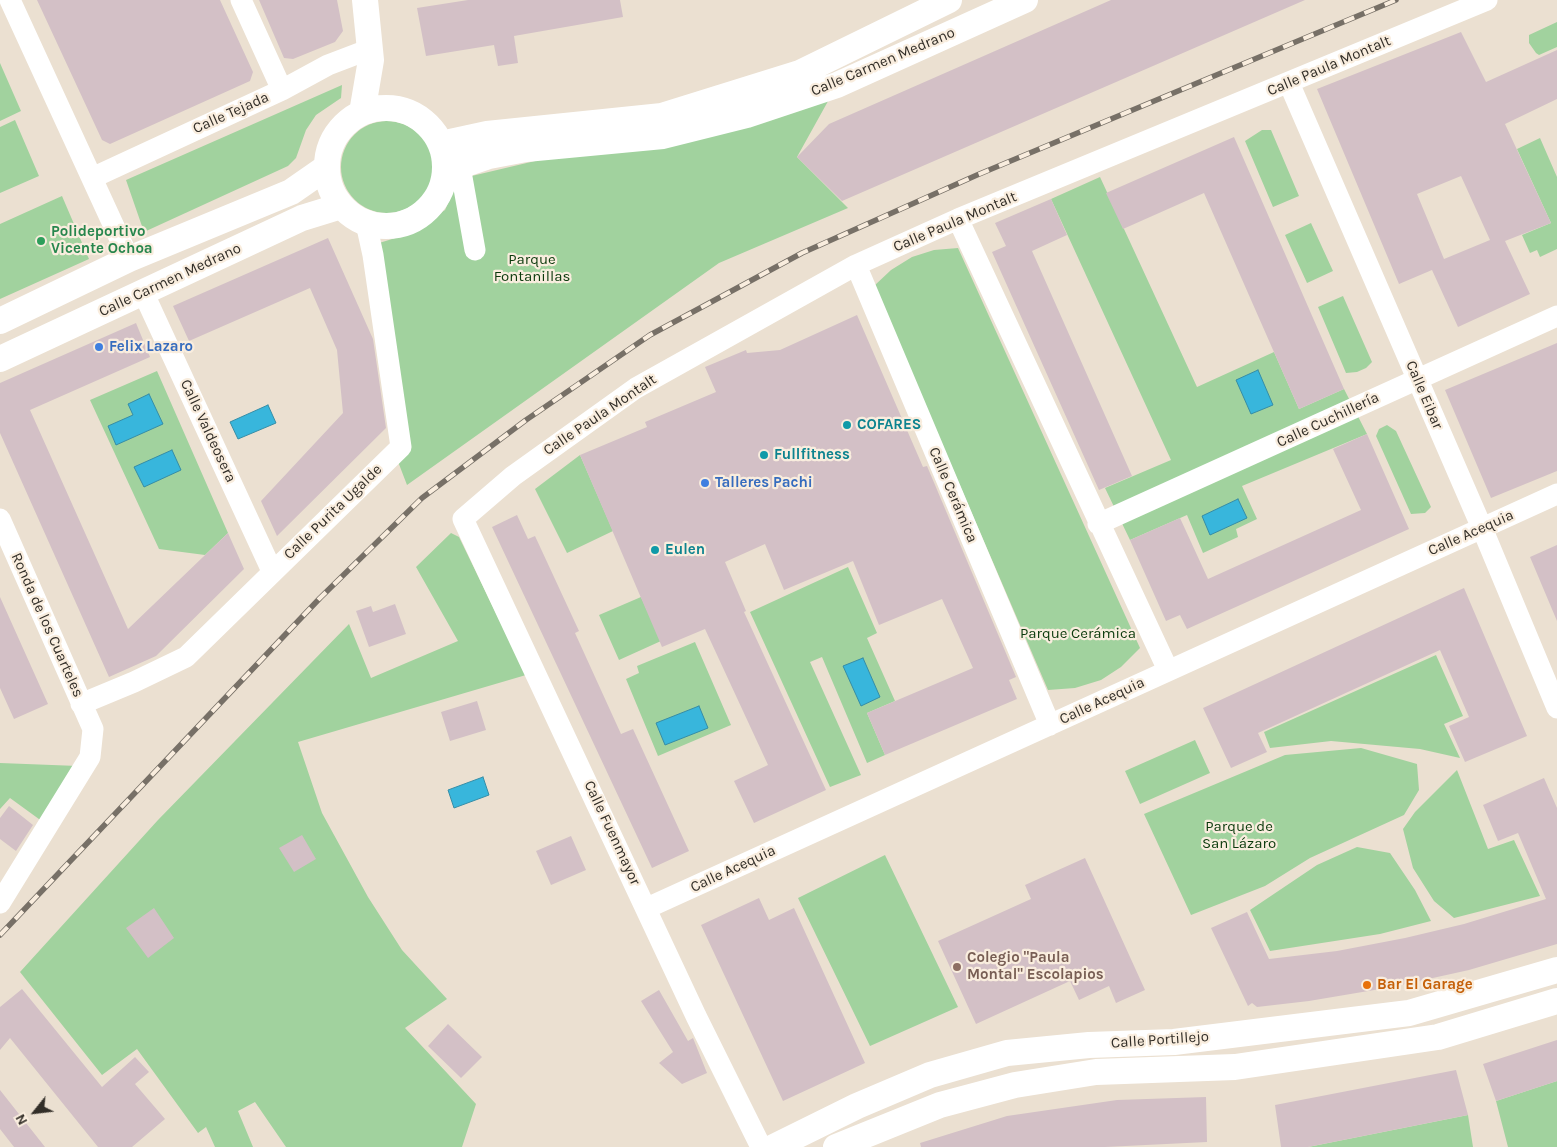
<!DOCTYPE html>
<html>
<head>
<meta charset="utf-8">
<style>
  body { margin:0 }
  #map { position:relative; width:1557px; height:1147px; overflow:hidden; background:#ebe0d1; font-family:Karla,sans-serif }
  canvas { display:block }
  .north { position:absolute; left:10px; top:1087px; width:50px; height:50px; -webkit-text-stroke:4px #f9edde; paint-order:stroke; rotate:241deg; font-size:14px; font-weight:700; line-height:20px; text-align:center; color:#322e28 }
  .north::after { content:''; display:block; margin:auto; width:18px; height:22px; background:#322e28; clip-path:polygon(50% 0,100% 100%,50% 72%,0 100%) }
</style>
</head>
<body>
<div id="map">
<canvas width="1557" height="1147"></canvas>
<div class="north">N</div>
</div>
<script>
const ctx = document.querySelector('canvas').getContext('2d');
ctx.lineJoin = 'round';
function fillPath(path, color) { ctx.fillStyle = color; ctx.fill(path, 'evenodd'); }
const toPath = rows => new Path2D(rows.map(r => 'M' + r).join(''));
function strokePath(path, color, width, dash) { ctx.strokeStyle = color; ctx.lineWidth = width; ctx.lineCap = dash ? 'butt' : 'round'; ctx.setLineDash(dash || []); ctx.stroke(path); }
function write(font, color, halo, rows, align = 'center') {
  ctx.font = font + ' Karla,sans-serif'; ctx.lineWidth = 4.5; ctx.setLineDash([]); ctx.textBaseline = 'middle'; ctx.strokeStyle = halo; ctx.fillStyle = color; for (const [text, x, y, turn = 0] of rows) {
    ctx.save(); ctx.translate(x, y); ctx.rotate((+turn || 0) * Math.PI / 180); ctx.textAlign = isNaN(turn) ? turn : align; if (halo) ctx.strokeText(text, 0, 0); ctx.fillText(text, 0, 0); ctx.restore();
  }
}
const green = toPath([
  [1557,22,1557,47,1539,55,1536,53,1529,43,1529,35],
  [0,63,21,111,0,121],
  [342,85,341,98,316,115,306,130,296,158,288,166,144,232,126,180],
  [837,85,797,157,848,208,719,263,407,485,397,459,376,244,405,235,445,210,459,179,662,131],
  [15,120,39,176,0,193,0,127],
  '341 167a46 46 0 1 1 92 0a46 46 0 1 1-92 0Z',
  [1262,130,1271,130,1299,196,1273,207,1245,141],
  [1540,138,1557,177,1557,249,1540,257,1537,250,1530,253,1522,235,1551,223,1517,149],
  [1100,177,1197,387,1274,352,1299,409,1344,389,1367,434,1242,486,1257,519,1236,529,1238,537,1203,553,1187,515,1130,540,1105,488,1171,460,1051,199],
  [62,196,89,259,0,299,0,224],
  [1311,223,1333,271,1307,283,1285,235],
  [958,248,1140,648,1121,667,1101,680,1075,688,1048,690,874,286,891,270,912,257,934,250],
  [1343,296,1372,362,1366,368,1357,372,1346,373,1318,307],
  [157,371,228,533,205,555,159,549,90,400],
  [1387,425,1396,431,1431,507,1425,513,1411,514,1376,436,1379,429],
  [580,455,613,531,567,553,535,489],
  [451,533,459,537,526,675,298,742,322,813,368,897,402,950,447,999,405,1028,476,1104,462,1147,286,1147,255,1102,238,1111,253,1147,215,1147,206,1127,198,1133,137,1049,102,1075,20,972,158,820,349,624,371,678,458,641,416,567],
  [848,567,877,633,867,638,895,701,867,713,885,755,867,763,822,657,810,662,861,775,830,787,750,612],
  [641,597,661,641,619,660,599,615],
  [695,642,731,725,658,756,626,679,639,673,637,666],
  [1436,655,1463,716,1444,724,1460,758,1420,749,1331,741,1270,748,1264,732],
  [1195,740,1210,773,1140,804,1125,771],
  [1361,748,1417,764,1419,790,1404,815,1310,858,1265,886,1191,915,1144,814,1285,755],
  [0,763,78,766,43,822,10,798,0,809],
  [1457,770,1488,849,1514,840,1540,896,1454,918,1434,901,1413,868,1403,829,1415,812],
  [1357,847,1390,853,1415,890,1431,921,1380,934,1270,951,1250,910,1317,865],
  [885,855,958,1007,870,1046,798,898],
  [1557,1081,1557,1147,1508,1147,1496,1101],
  [1468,1115,1473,1147,1308,1147]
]);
const water = toPath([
  [1258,370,1273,405,1251,414,1236,380,1258,370],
  [149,394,163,424,116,445,108,426,133,415,128,404,149,394],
  [268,405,276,423,238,439,230,422,268,405],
  [172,450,181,470,144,487,134,467,172,450],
  [1238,499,1247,518,1210,535,1202,516,1238,499],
  [863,658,880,697,861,706,843,666,863,658],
  [699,706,708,728,665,745,656,723,699,706],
  [483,777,489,795,454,808,448,790,483,777]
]);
const building = toPath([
  [37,0,220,0,253,72,250,81,110,144,102,140],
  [259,0,337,0,343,31,335,42,293,59,284,58],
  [468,0,620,0,623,17,514,36,518,63,498,66,494,45,426,56,417,8],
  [1111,0,1305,0,842,201,797,157,829,124],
  [1461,32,1486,82,1557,50,1557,99,1505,124,1551,223,1505,241,1530,294,1458,327,1432,270,1399,284,1317,89],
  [1461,176,1490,240,1444,259,1417,194],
  [1234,137,1344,389,1299,409,1204,193,1123,229,1106,193],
  [1051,199,1067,235,1032,251,1132,476,1099,490,992,252,1006,246,995,223],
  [328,238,373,339,386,428,277,536,261,501,343,413,337,350,310,288,189,341,173,306],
  [857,315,923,467,927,466,1016,677,1009,680,1017,699,885,755,867,713,973,668,942,599,879,625,853,561,784,590,765,544,725,562,746,611,744,612,826,790,754,823,734,781,768,765,705,629,662,647,580,455,647,427,645,422,716,392,705,367,746,350,747,353,780,350],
  [136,323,150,357,30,410,128,629,228,533,244,569,156,656,109,677,0,433,0,383],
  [1557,343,1557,471,1491,498,1445,390],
  [1367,434,1409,529,1187,629,1180,615,1166,621,1130,540,1180,518,1208,579,1361,510,1333,449],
  [517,515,528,539,535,536,579,631,575,633,621,734,633,729,689,851,652,868,492,527],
  [1557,545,1557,621,1530,557],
  [1464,588,1527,736,1465,762,1449,726,1469,717,1440,650,1258,733,1267,752,1231,768,1203,708],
  [0,597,48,704,14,719,0,688],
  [395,604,406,634,369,647,356,611,371,606,373,612],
  [477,701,486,730,450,741,441,712],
  [1544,778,1557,808,1557,944,1469,970,1392,987,1309,1001,1257,1007,1252,1003,1248,1006,1211,928,1247,912,1269,959,1337,951,1405,938,1464,924,1546,899,1518,833,1498,841,1483,805],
  [9,806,33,825,16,851,0,839,0,818],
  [302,835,316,859,294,872,279,848],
  [571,836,586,870,551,885,536,851],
  [1085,858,1145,990,1116,1003,1109,986,1079,1000,1070,981,976,1024,938,941,1031,899,1025,885],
  [759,898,769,920,794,908,865,1063,783,1101,701,925],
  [154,908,174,938,148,958,126,928],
  [22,989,102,1087,135,1057,149,1072,135,1084,165,1119,132,1147,98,1147,10,1038,0,1050,0,1007],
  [659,990,688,1041,693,1038,707,1073,682,1084,659,1063,673,1052,641,1001],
  [448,1024,482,1057,461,1078,428,1046],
  [1557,1040,1557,1081,1496,1101,1483,1064],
  [1456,1070,1468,1115,1308,1147,1281,1147,1275,1105],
  [0,1090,45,1147,14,1147,0,1129],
  [1206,1097,1207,1142,1105,1147,921,1147,920,1143,1007,1116,1117,1100]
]);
const minor = toPath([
  [10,0,129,259],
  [241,0,282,90],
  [1289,83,1482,528,1557,708],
  [460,166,475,250],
  [92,178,282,90,328,65,370,49],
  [958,219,1168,670],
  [856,265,1050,725],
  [143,292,272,571],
  [0,519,93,729,90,757,0,903],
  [1098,524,1557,316],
  [81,704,134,682,186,657,401,447,373,255,366,223],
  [647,908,1557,494],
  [761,1147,696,1016,463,519,513,476,636,388,856,265,958,219,1487,0]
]);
const major = toPath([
  '327 167a59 59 0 1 1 118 0a59 59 0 1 1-118 0Z',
  [362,113,371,60,365,0],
  [441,144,487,134,662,116,800,73,949,0],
  [445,171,489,156,526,149,663,136,747,115,837,85,1025,0],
  [0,321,129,259,291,192,327,167],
  [0,359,302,218,341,206],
  [774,1147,857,1106,930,1075,1007,1053,1089,1045,1174,1042,1409,1013,1557,970],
  [836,1147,940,1105,1015,1085,1096,1072,1235,1067,1438,1037,1557,1001]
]);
const rail = toPath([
  [0,935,320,598,422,498,526,420,650,335,802,253,977,175,1396,0]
]);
const markers = [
  [41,241,5,"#2e9e5b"],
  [99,347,5,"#3f7fe0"],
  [847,425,5,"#0f9aa8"],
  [764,455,5,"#0f9aa8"],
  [705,483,5,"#3f7fe0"],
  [655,550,5,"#0f9aa8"],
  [957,967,5,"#8d6e63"],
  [1367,985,5,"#e8710a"]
];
const streetNames = [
  ["Calle Carmen Medrano",883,62,-23],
  ["Calle Paula Montalt",1329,66,-23],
  ["Calle Tejada",231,113,-24],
  ["Calle Paula Montalt",955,222,-23],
  ["Calle Carmen Medrano",170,280,-25],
  ["Calle Eibar",1424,395,67],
  ["Calle Paula Montalt",600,415,-34],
  ["Calle Cuchillería",1328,420,-25],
  ["Calle Valdeosera",208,431,65],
  ["Calle Cerámica",953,495,67],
  ["Calle Purita Ugalde",333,512,-44],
  ["Calle Acequia",1471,533,-24],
  ["Ronda de los Cuarteles",47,625,66],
  ["Calle Acequia",1102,701,-25],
  ["Calle Fuenmayor",612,833,65],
  ["Calle Acequia",733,869,-25],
  ["Calle Portillejo",1160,1040,-4]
];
const leisureNames = [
  ["Polideportivo",51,232],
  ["Vicente Ochoa",51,249]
];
const parkNames = [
  ["Parque",532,260],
  ["Fontanillas",532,277],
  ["Parque Cerámica",1078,634],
  ["Parque de",1239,827],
  ["San Lázaro",1239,844]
];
const shopNames = [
  ["Felix Lazaro",109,347],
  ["Talleres Pachi",715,483]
];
const cultureNames = [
  ["COFARES",857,425],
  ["Fullfitness",774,455],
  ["Eulen",665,550]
];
const educationNames = [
  ["Colegio \"Paula",967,958],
  ["Montal\" Escolapios",967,975]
];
const foodNames = [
  ["Bar El Garage",1377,985]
];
fillPath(green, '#a1d29e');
fillPath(water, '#38b6dc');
strokePath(water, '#368da6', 1);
fillPath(building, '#d3c0c6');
strokePath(minor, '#fff', 21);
strokePath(major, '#fff', 26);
strokePath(rail, '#777067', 5.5);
strokePath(rail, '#f9edde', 4, [11]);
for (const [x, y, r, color] of markers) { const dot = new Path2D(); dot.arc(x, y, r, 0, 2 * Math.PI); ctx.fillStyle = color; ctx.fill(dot); strokePath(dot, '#f9edde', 2); }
write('15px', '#322e28', '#f9edde', streetNames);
write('bold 15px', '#27864d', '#f9edde', leisureNames, 'left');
write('15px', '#0b3a0c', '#f9edde', parkNames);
write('bold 15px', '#366cbe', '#f9edde', shopNames, 'left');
write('bold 15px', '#0d838f', '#f9edde', cultureNames, 'left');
write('bold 15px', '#785e54', '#f9edde', educationNames, 'left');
write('bold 15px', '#c56008', '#f9edde', foodNames, 'left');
</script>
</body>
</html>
